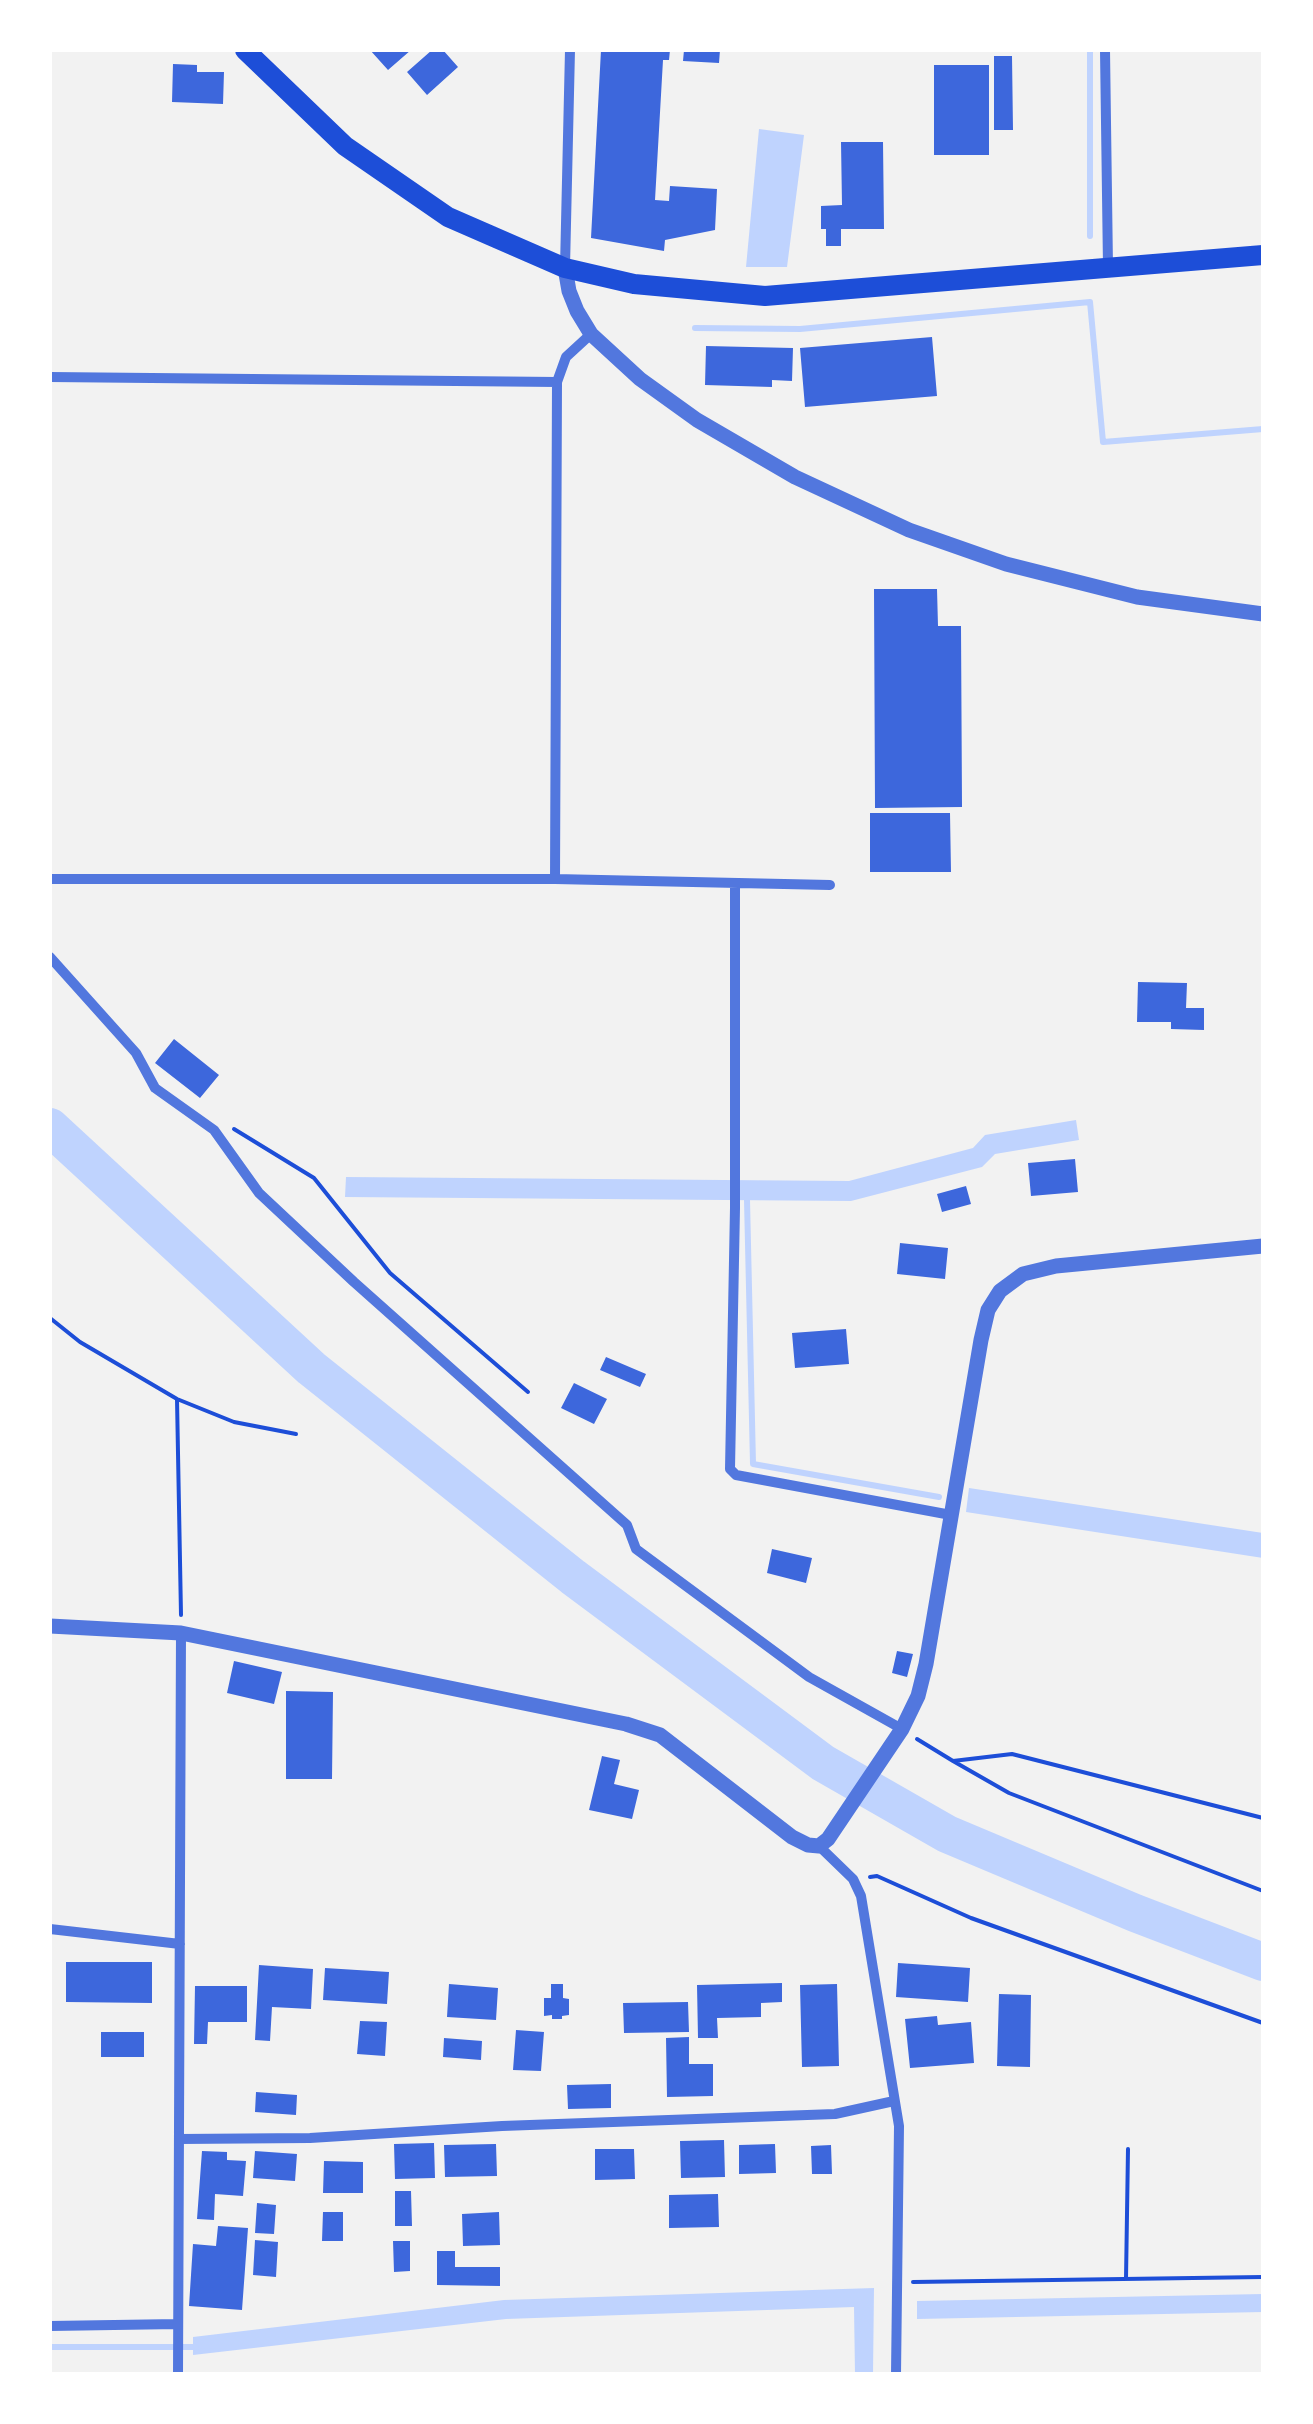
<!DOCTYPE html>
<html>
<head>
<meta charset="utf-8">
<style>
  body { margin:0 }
  #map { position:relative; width:1313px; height:2424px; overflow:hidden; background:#f2f2f2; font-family:Montserrat,sans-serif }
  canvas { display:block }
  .frame { position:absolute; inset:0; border:52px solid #fff; pointer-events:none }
</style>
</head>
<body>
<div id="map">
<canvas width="1313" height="2424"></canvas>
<div class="frame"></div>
</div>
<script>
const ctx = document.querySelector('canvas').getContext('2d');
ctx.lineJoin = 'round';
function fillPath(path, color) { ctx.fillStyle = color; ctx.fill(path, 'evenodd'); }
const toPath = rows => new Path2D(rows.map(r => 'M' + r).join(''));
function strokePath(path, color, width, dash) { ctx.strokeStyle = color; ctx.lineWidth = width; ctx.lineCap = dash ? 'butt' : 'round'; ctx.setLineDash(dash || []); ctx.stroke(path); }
const water = toPath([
  [759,129,804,135,787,267,746,267],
  [1076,1120,1079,1140,995,1154,982,1167,851,1201,345,1197,346,1177,849,1181,973,1148,985,1135],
  [969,1488,1263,1533,1263,1558,966,1512],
  [874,2288,873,2374,855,2374,854,2307,506,2319,193,2355,193,2337,504,2300],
  [1263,2294,1263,2312,917,2319,917,2301]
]);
const stream = toPath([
  [1090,50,1090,236],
  [695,328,800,329,1090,302,1103,442,1263,429],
  [747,1200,753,1464,939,1497],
  [50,2347,196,2347]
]);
const river = toPath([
  [50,1127,311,1368,573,1577,823,1763,947,1834,1135,1913,1263,1962]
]);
const building = toPath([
  [370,50,411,50,388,70],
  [432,50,443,50,458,67,427,95,407,72],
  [601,50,670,50,669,60,663,60,655,200,669,201,670,186,717,189,715,230,665,240,664,251,591,238],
  [684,50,720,50,719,63,683,61],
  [994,56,1012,56,1013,130,994,130],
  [173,64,197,65,197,72,224,72,223,104,172,102],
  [934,65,989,65,989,155,934,155],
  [841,142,883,142,884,229,841,229,841,246,826,246,826,229,821,229,821,206,842,205],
  [932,337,937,396,805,407,800,348],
  [706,346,793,348,792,381,772,380,772,387,705,385],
  [874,589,937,589,938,626,961,626,962,807,875,808],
  [870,813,950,813,951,872,870,872],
  [1138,982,1187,983,1186,1008,1204,1008,1204,1030,1171,1029,1171,1022,1137,1022],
  [174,1039,219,1075,200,1098,155,1063],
  [1075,1159,1078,1192,1031,1196,1028,1163],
  [966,1186,971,1204,942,1212,937,1194],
  [900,1243,948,1248,945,1279,897,1274],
  [846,1329,849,1364,795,1368,792,1333],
  [606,1357,646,1374,640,1387,600,1370],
  [574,1383,607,1399,594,1424,561,1408],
  [772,1549,812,1558,806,1583,767,1573],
  [897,1651,913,1654,907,1677,892,1673],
  [234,1661,282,1672,274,1704,227,1693],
  [286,1691,333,1692,332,1779,286,1779],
  [602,1756,620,1760,614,1784,639,1790,632,1819,589,1810],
  [66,1962,152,1962,152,2003,66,2002],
  [898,1963,970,1968,968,2002,896,1997],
  [259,1965,313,1969,311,2009,272,2007,270,2041,255,2040],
  [325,1968,389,1972,387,2004,323,2000],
  [782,1983,782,2002,761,2003,761,2017,717,2018,718,2038,698,2038,697,1985],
  [449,1984,498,1988,496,2020,447,2017],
  [551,1984,563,1984,563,1998,569,1999,569,2015,562,2016,562,2019,552,2019,552,2015,544,2016,544,1998,551,1998],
  [837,1984,839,2066,802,2067,800,1985],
  [195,1986,247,1986,247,2022,208,2022,207,2044,194,2044],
  [999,1994,1031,1995,1030,2067,997,2066],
  [688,2002,689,2032,624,2033,623,2003],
  [937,2016,938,2025,971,2022,974,2063,910,2068,905,2019],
  [360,2021,387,2022,385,2056,357,2054],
  [516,2030,544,2032,541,2071,513,2070],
  [101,2032,144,2032,144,2057,101,2057],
  [689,2037,689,2064,713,2064,713,2096,667,2097,666,2038],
  [444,2038,482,2041,481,2060,443,2057],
  [611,2084,611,2108,568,2109,567,2085],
  [256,2092,297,2095,296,2115,255,2112],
  [724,2140,725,2177,681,2178,680,2141],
  [434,2143,435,2178,395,2179,394,2144],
  [496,2144,497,2176,445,2177,444,2145],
  [775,2144,776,2173,739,2174,739,2145],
  [831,2145,832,2174,812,2174,811,2146],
  [595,2149,634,2149,635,2179,595,2180],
  [202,2151,227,2152,227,2160,246,2161,243,2196,215,2194,214,2220,197,2219],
  [255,2151,297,2154,295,2181,253,2178],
  [324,2161,363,2162,363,2193,323,2193],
  [395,2191,411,2191,412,2226,395,2226],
  [718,2194,719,2227,669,2228,669,2195],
  [257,2203,276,2205,274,2234,255,2233],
  [323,2212,343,2212,343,2241,322,2241],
  [499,2212,500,2245,463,2246,462,2214],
  [218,2226,248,2228,242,2310,189,2306,193,2244,216,2246],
  [255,2240,278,2242,276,2277,253,2275],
  [393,2241,410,2241,410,2271,394,2272],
  [437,2251,455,2251,455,2267,500,2267,500,2286,437,2285]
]);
const path = toPath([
  [234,1129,314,1178,390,1273,528,1392],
  [50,1318,80,1342,177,1399,234,1422,296,1434],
  [177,1399,181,1615],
  [917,1739,953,1761,1012,1754,1263,1818],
  [953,1761,1009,1793,1263,1891],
  [870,1877,877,1876,971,1918,1263,2023],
  [1126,2279,1128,2149],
  [913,2282,1263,2277]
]);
const minor = toPath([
  [1105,50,1108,267],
  [565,267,570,50],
  [50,377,557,382],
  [50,879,555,879,830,885],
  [555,879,557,382,566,357,591,334],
  [735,883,735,1208,730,1469,736,1475,951,1515],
  [50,957,136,1053,155,1088,214,1130,259,1193,354,1282,627,1525,636,1549,809,1677,902,1729],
  [819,1846,853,1879,861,1896,899,2126,896,2374],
  [50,1929,180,1944],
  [179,2139,310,2138,502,2126,835,2114,894,2101],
  [50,2326,178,2324],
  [178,2374,181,1633]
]);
const tertiary = toPath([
  [565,268,569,291,577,311,591,334,640,379,697,420,795,477,909,530,1006,564,1137,597,1263,614],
  [50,1626,181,1633,626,1724,660,1735,792,1837,808,1845,819,1846,828,1839,902,1729,918,1696,926,1664,981,1340,988,1310,1000,1291,1023,1274,1056,1266,1263,1246]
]);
const primary = toPath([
  [245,50,345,146,448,217,565,268,634,284,765,296,1263,255]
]);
fillPath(water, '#bfd3fe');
strokePath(stream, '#bfd3fe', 6);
strokePath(river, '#bfd3fe', 38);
fillPath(building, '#3d67dc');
strokePath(path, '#1d4ed8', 4);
strokePath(minor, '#5277de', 10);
strokePath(tertiary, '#5277de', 15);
strokePath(primary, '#1d4ed8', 20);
</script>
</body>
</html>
